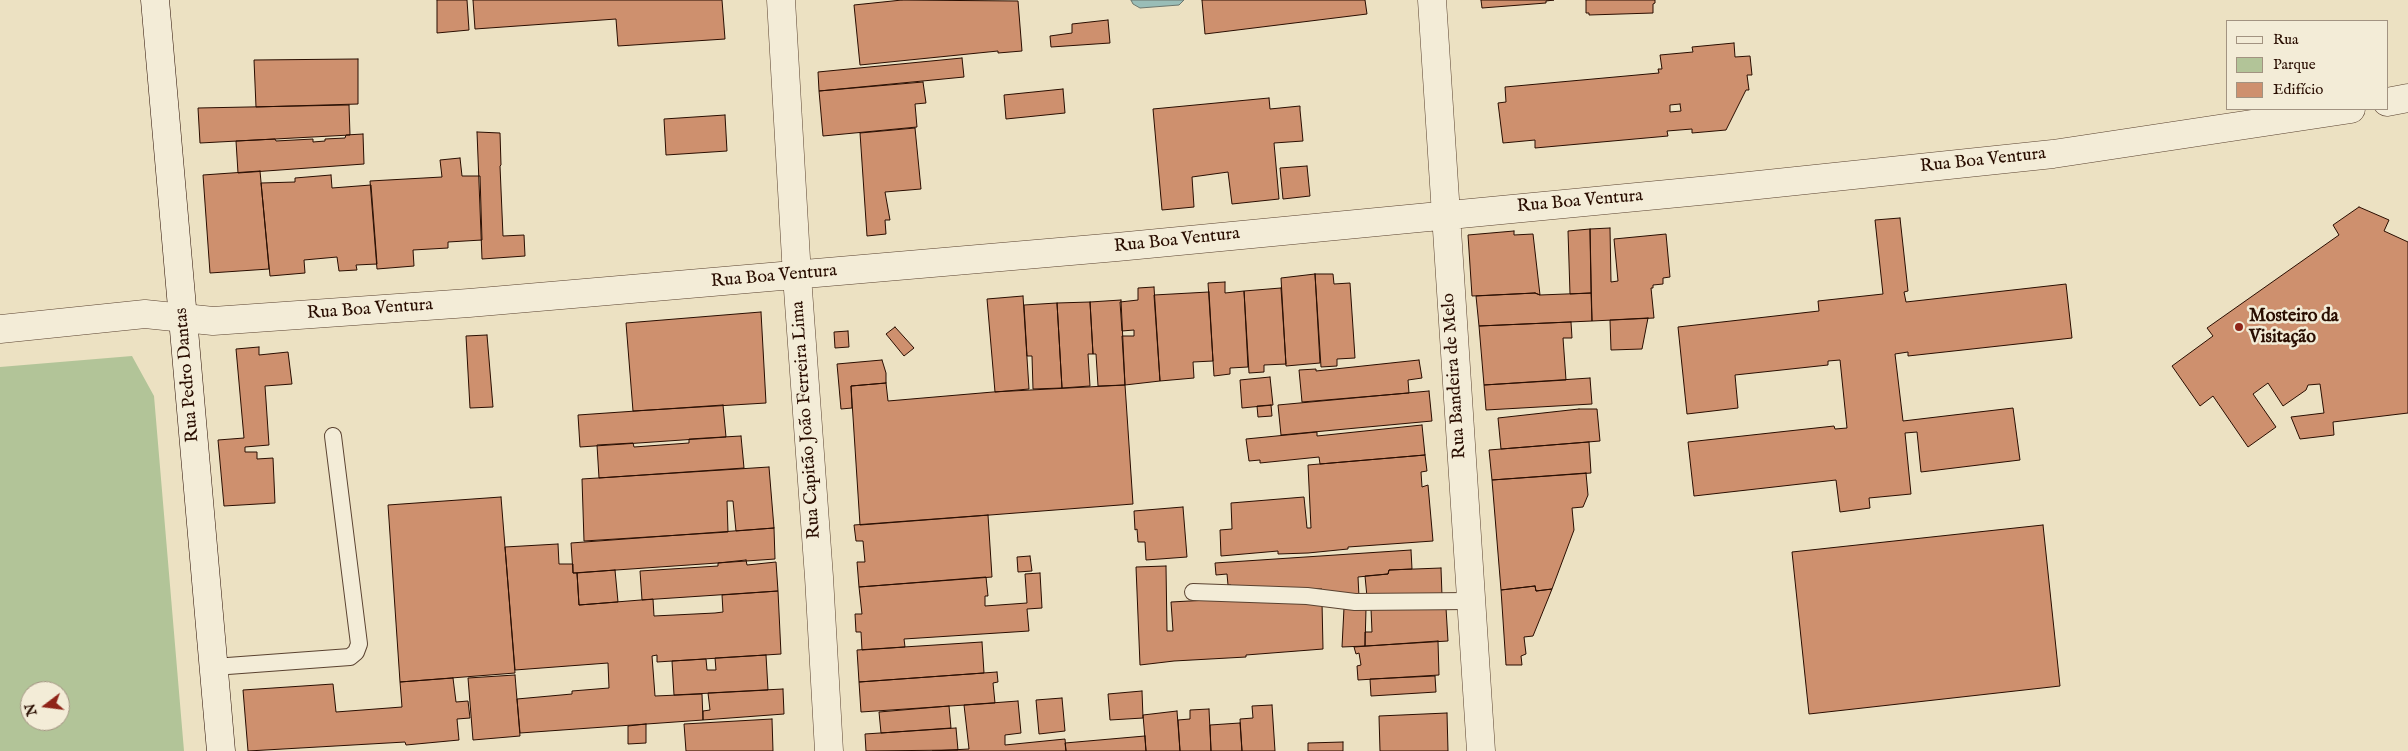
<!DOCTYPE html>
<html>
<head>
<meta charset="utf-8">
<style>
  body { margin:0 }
  #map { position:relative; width:2408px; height:751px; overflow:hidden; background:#ece1c2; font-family:"IM FELL English",serif }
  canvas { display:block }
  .legend { position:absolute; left:2226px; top:20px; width:162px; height:90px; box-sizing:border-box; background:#f3ecd7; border:1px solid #a29381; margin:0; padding:6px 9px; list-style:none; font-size:15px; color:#290d00 }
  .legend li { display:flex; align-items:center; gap:10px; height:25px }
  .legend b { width:25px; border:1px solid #a29381 }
  .north { position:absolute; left:20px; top:681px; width:50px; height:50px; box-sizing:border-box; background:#f3ecd7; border:1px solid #a29381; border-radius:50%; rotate:255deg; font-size:14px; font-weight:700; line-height:20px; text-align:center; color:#290d00 }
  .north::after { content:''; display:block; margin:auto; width:18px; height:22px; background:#8f2418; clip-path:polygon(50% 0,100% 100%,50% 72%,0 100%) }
</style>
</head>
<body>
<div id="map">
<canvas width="2408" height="751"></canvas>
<ul class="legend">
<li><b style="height:6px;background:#f3ecd7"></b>Rua</li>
<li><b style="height:14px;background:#b2c498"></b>Parque</li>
<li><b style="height:14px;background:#ce906e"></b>Edifício</li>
</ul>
<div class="north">N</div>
</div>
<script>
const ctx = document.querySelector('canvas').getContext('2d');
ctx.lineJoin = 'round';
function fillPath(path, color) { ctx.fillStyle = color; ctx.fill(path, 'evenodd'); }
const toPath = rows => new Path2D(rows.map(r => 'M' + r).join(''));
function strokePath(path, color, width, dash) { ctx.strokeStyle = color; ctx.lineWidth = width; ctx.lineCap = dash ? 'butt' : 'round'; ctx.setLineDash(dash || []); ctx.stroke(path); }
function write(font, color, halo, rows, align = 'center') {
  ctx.font = font + ' "IM FELL English",serif'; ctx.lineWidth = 5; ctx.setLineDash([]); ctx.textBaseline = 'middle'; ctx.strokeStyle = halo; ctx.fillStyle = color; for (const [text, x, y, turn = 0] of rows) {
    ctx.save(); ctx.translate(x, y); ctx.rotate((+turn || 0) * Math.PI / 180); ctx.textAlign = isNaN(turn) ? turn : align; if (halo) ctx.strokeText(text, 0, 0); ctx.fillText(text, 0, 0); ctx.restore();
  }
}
const green = toPath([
  [132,356,154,396,184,751,0,751,0,367],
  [30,691,60,691,60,721,30,721]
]);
const water = toPath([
  [1131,0,1184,0,1179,5,1140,8,1133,4,1131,0]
]);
const building = toPath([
  [437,0,467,0,469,30,437,33,437,0],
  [473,0,722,0,725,39,618,46,616,19,475,29,473,0],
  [902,0,1018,1,1022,51,998,53,998,51,860,65,854,5,902,0],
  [1202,0,1365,0,1367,14,1205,34,1202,0],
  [1481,0,1554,0,1546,1,1546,3,1482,8,1481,0],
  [1586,0,1655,0,1655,3,1653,4,1653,13,1589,15,1589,13,1586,13,1586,0],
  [1108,20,1110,43,1051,47,1050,36,1072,33,1072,24,1108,20],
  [1734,43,1735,57,1750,56,1752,75,1747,75,1749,90,1746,90,1726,130,1692,133,1692,129,1667,131,1668,136,1535,148,1535,140,1503,143,1498,103,1506,102,1505,87,1659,73,1658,69,1662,69,1660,55,1693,52,1692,47,1734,43],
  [1680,104,1681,111,1670,112,1670,105,1680,104],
  [962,58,964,77,819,91,818,72,962,58],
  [358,59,358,104,256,107,254,60,358,59],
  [923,82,926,103,915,104,917,127,823,136,819,91,923,82],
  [1063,89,1065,113,1006,119,1004,95,1063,89],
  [1269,98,1270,109,1300,106,1300,110,1303,141,1274,143,1279,199,1232,204,1228,172,1192,177,1194,207,1162,210,1153,109,1269,98],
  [349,105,350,135,200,143,198,108,349,105],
  [725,115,727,151,666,155,664,119,725,115],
  [915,128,921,189,885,192,890,220,885,220,886,234,867,236,860,133,915,128],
  [477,132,500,133,501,165,500,166,503,236,524,235,525,256,482,259,477,132],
  [363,134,364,164,238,173,236,141,275,139,276,141,313,139,313,142,325,141,325,139,345,138,346,135,363,134],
  [460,158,462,176,480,176,482,240,448,242,448,248,413,250,414,266,377,269,370,181,442,177,440,160,460,158],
  [1307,166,1310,196,1283,199,1280,168,1307,166],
  [260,171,269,269,210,273,203,175,260,171],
  [331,175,332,188,371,185,377,264,356,265,357,270,339,271,337,257,304,260,305,273,270,276,261,183,295,182,295,178,331,175],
  [2359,207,2389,220,2384,231,2408,242,2408,413,2333,422,2334,435,2300,439,2291,417,2324,413,2320,384,2308,385,2306,390,2283,406,2268,383,2253,394,2276,427,2248,447,2213,396,2200,406,2172,366,2213,336,2207,328,2339,235,2333,225,2359,207],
  [1900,218,1908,291,1904,292,1906,302,2066,284,2072,338,1908,356,1908,352,1895,354,1903,421,2013,408,2020,460,1921,472,1917,432,1905,433,1911,494,1869,498,1870,508,1840,512,1836,480,1694,496,1688,442,1834,426,1835,429,1847,428,1840,360,1828,361,1828,365,1735,375,1738,408,1687,414,1678,327,1819,311,1818,301,1883,294,1875,220,1900,218],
  [1610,228,1611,282,1618,281,1614,239,1666,234,1670,277,1663,278,1663,284,1653,285,1653,288,1651,288,1654,318,1592,321,1590,229,1610,228],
  [1590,229,1591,293,1570,294,1568,231,1590,229],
  [1514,231,1514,235,1533,234,1540,295,1535,293,1472,296,1468,235,1514,231],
  [1315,274,1320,363,1286,366,1281,278,1315,274],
  [1315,274,1333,274,1334,284,1350,283,1355,358,1337,359,1337,366,1321,367,1315,274],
  [1225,282,1225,293,1244,291,1248,367,1230,368,1230,374,1214,376,1208,283,1225,282],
  [1154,287,1160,381,1125,385,1122,336,1134,336,1134,330,1122,331,1120,302,1138,300,1138,288,1154,287],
  [1281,288,1286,364,1264,365,1264,372,1249,373,1244,291,1281,288],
  [1209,292,1213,361,1193,362,1194,378,1160,381,1154,295,1209,292],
  [1535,293,1540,295,1591,293,1592,321,1479,326,1476,296,1535,293],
  [1023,296,1029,389,995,392,987,299,1023,296],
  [1121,300,1125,385,1098,386,1096,354,1093,354,1090,302,1121,300],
  [1090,302,1093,354,1088,354,1090,386,1062,388,1057,303,1090,302],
  [1057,303,1062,388,1033,389,1032,356,1027,356,1024,305,1057,303],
  [761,312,766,403,633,411,626,323,761,312],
  [1648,318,1642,349,1611,350,1610,320,1648,318],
  [1571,322,1572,338,1563,338,1566,380,1484,385,1479,326,1571,322],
  [895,327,914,348,904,356,886,334,895,327],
  [848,331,849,347,835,348,834,332,848,331],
  [487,335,493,407,470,408,466,336,487,335],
  [259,347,259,355,288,352,292,384,265,386,269,445,245,447,245,452,257,452,257,459,273,458,275,503,224,506,218,440,244,438,236,349,259,347],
  [882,360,886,373,886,383,851,386,852,408,841,409,837,364,882,360],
  [1419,360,1422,378,1408,380,1409,393,1302,402,1299,370,1316,369,1316,371,1419,360],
  [1270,377,1273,405,1242,408,1240,380,1270,377],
  [1590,378,1592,404,1486,410,1484,385,1590,378],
  [886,383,888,401,993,392,1125,385,1133,504,860,525,851,386,886,383],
  [1429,391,1432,421,1281,435,1278,405,1429,391],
  [723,405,726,437,580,447,578,415,723,405],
  [1271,405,1272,416,1258,417,1257,406,1271,405],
  [1579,409,1597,409,1600,441,1501,449,1498,418,1579,409],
  [1422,425,1425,455,1320,464,1319,457,1260,463,1260,460,1249,461,1246,439,1317,432,1317,436,1422,425],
  [741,436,744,468,599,478,597,445,633,443,634,447,689,443,689,439,741,436],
  [1589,442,1591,473,1492,480,1489,450,1589,442],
  [1425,455,1427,471,1421,472,1422,487,1428,485,1433,541,1348,547,1348,549,1308,553,1278,554,1278,551,1221,556,1220,530,1232,529,1231,503,1304,497,1307,528,1311,528,1308,465,1425,455],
  [769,467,774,528,736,531,733,501,727,501,728,532,584,541,582,479,769,467],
  [1586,473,1588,495,1583,507,1572,508,1574,530,1552,589,1536,591,1535,586,1501,590,1492,480,1586,473],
  [501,497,515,673,400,682,388,505,501,497],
  [1183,507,1187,557,1146,560,1145,542,1138,542,1137,529,1135,530,1134,511,1183,507],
  [988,515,992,577,859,587,857,562,865,562,863,541,856,541,854,525,988,515],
  [2043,525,2060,686,1809,714,1792,552,2043,525],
  [774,528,775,559,573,573,571,543,774,528],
  [558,544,559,564,573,564,573,573,577,573,579,605,653,599,654,616,715,613,723,612,722,595,778,591,781,654,657,662,657,655,652,656,655,696,702,694,703,720,520,733,517,699,572,694,572,691,609,688,608,663,515,670,505,547,558,544],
  [1411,550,1412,569,1389,570,1388,574,1358,577,1359,597,1322,595,1322,589,1231,590,1231,585,1228,585,1227,574,1216,575,1215,563,1411,550],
  [1030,556,1032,571,1018,572,1017,557,1030,556],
  [746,560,747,565,776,562,778,591,642,600,640,571,718,566,718,563,746,560],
  [1166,566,1167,631,1173,631,1171,602,1208,600,1322,602,1323,649,1246,655,1246,657,1174,661,1140,665,1136,567,1166,566],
  [1441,568,1442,596,1367,597,1365,576,1388,574,1389,570,1441,568],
  [615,570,618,602,579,605,577,573,615,570],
  [1040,573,1042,608,1027,609,1029,631,904,639,905,647,862,650,861,632,856,632,855,614,862,614,859,587,986,577,988,596,985,596,985,606,1027,603,1025,574,1040,573],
  [1535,586,1536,591,1552,589,1533,636,1524,637,1526,654,1521,656,1522,665,1506,665,1501,590,1535,586],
  [1344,608,1366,609,1365,646,1342,647,1344,608],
  [1446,608,1448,641,1365,646,1365,632,1372,632,1371,609,1446,608],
  [1438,641,1439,675,1358,680,1357,666,1361,665,1359,653,1356,654,1354,647,1438,641],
  [982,642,984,673,859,682,857,650,982,642],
  [766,655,768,690,674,695,672,661,706,659,707,670,716,670,715,658,766,655],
  [997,672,998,682,993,683,995,703,861,712,859,682,997,672],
  [515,675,520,736,473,740,468,678,515,675],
  [1435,676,1436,692,1371,696,1370,679,1435,676],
  [453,678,456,702,468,701,470,718,457,719,459,740,406,745,405,742,248,751,243,690,333,684,336,712,402,707,400,682,453,678],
  [783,689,784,714,703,720,703,711,710,710,708,693,783,689],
  [1142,691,1143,718,1110,720,1108,694,1142,691],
  [1062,698,1065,731,1039,734,1036,700,1062,698],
  [1018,701,1021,733,1005,735,1005,745,1065,739,1066,751,932,751,969,749,964,705,1018,701],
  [1272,705,1275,751,1242,751,1240,719,1253,718,1252,706,1272,705],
  [949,706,951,728,881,733,879,712,949,706],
  [1209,709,1211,751,1180,751,1178,720,1190,719,1190,710,1209,709],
  [1177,711,1180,751,1146,751,1143,715,1177,711],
  [1447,713,1448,751,1380,751,1379,716,1447,713],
  [772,719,773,751,686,751,684,724,772,719],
  [1240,723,1242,751,1211,751,1210,725,1240,723],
  [646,724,646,743,628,744,628,726,646,724],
  [956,728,958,750,866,751,865,734,956,728],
  [1145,736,1146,751,1066,751,1065,743,1145,736],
  [1343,742,1343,751,1308,751,1308,743,1343,742]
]);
const lane = toPath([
  [1193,592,1307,596,1355,602,1470,601],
  [214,667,350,657,356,652,359,644,333,436]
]);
const street = toPath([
  [781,0,797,276,819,577,829,751],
  [1432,0,1481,751],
  [2387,102,2408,98],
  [0,329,145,314,213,321,469,303,1117,247,1720,189,2053,154,2351,109]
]);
const secondary = toPath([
  [155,0,221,751]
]);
const markers = [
  [2239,327,5,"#8f2418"]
];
const streetNames = [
  ["Rua Boa Ventura",1983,161,-6],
  ["Rua Boa Ventura",1580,202,-5],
  ["Rua Boa Ventura",1177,241,-6],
  ["Rua Boa Ventura",774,277,-5],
  ["Rua Boa Ventura",370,310,-4],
  ["Rua Pedro Dantas",188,375,-95],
  ["Rua Bandeira de Melo",1455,376,-94],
  ["Rua Capitão João Ferreira Lima",807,420,-94]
];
const poiNames = [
  ["Mosteiro da",2249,317],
  ["Visitação",2249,338]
];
fillPath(green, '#b2c498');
fillPath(water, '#99bdb7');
strokePath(water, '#6c776e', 1);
fillPath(building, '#ce906e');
strokePath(building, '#290d00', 1);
strokePath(lane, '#5a4230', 18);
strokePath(street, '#5a4230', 29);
strokePath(secondary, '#290d00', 29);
strokePath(lane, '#f3ecd7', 16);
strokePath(street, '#f3ecd7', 28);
strokePath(secondary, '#f3ecd7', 28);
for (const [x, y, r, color] of markers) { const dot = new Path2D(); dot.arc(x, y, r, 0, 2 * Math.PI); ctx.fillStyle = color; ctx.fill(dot); strokePath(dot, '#f3ecd7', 2); }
write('18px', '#290d00', '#f3ecd7', streetNames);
write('bold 18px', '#290d00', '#f3ecd7', poiNames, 'left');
</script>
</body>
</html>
